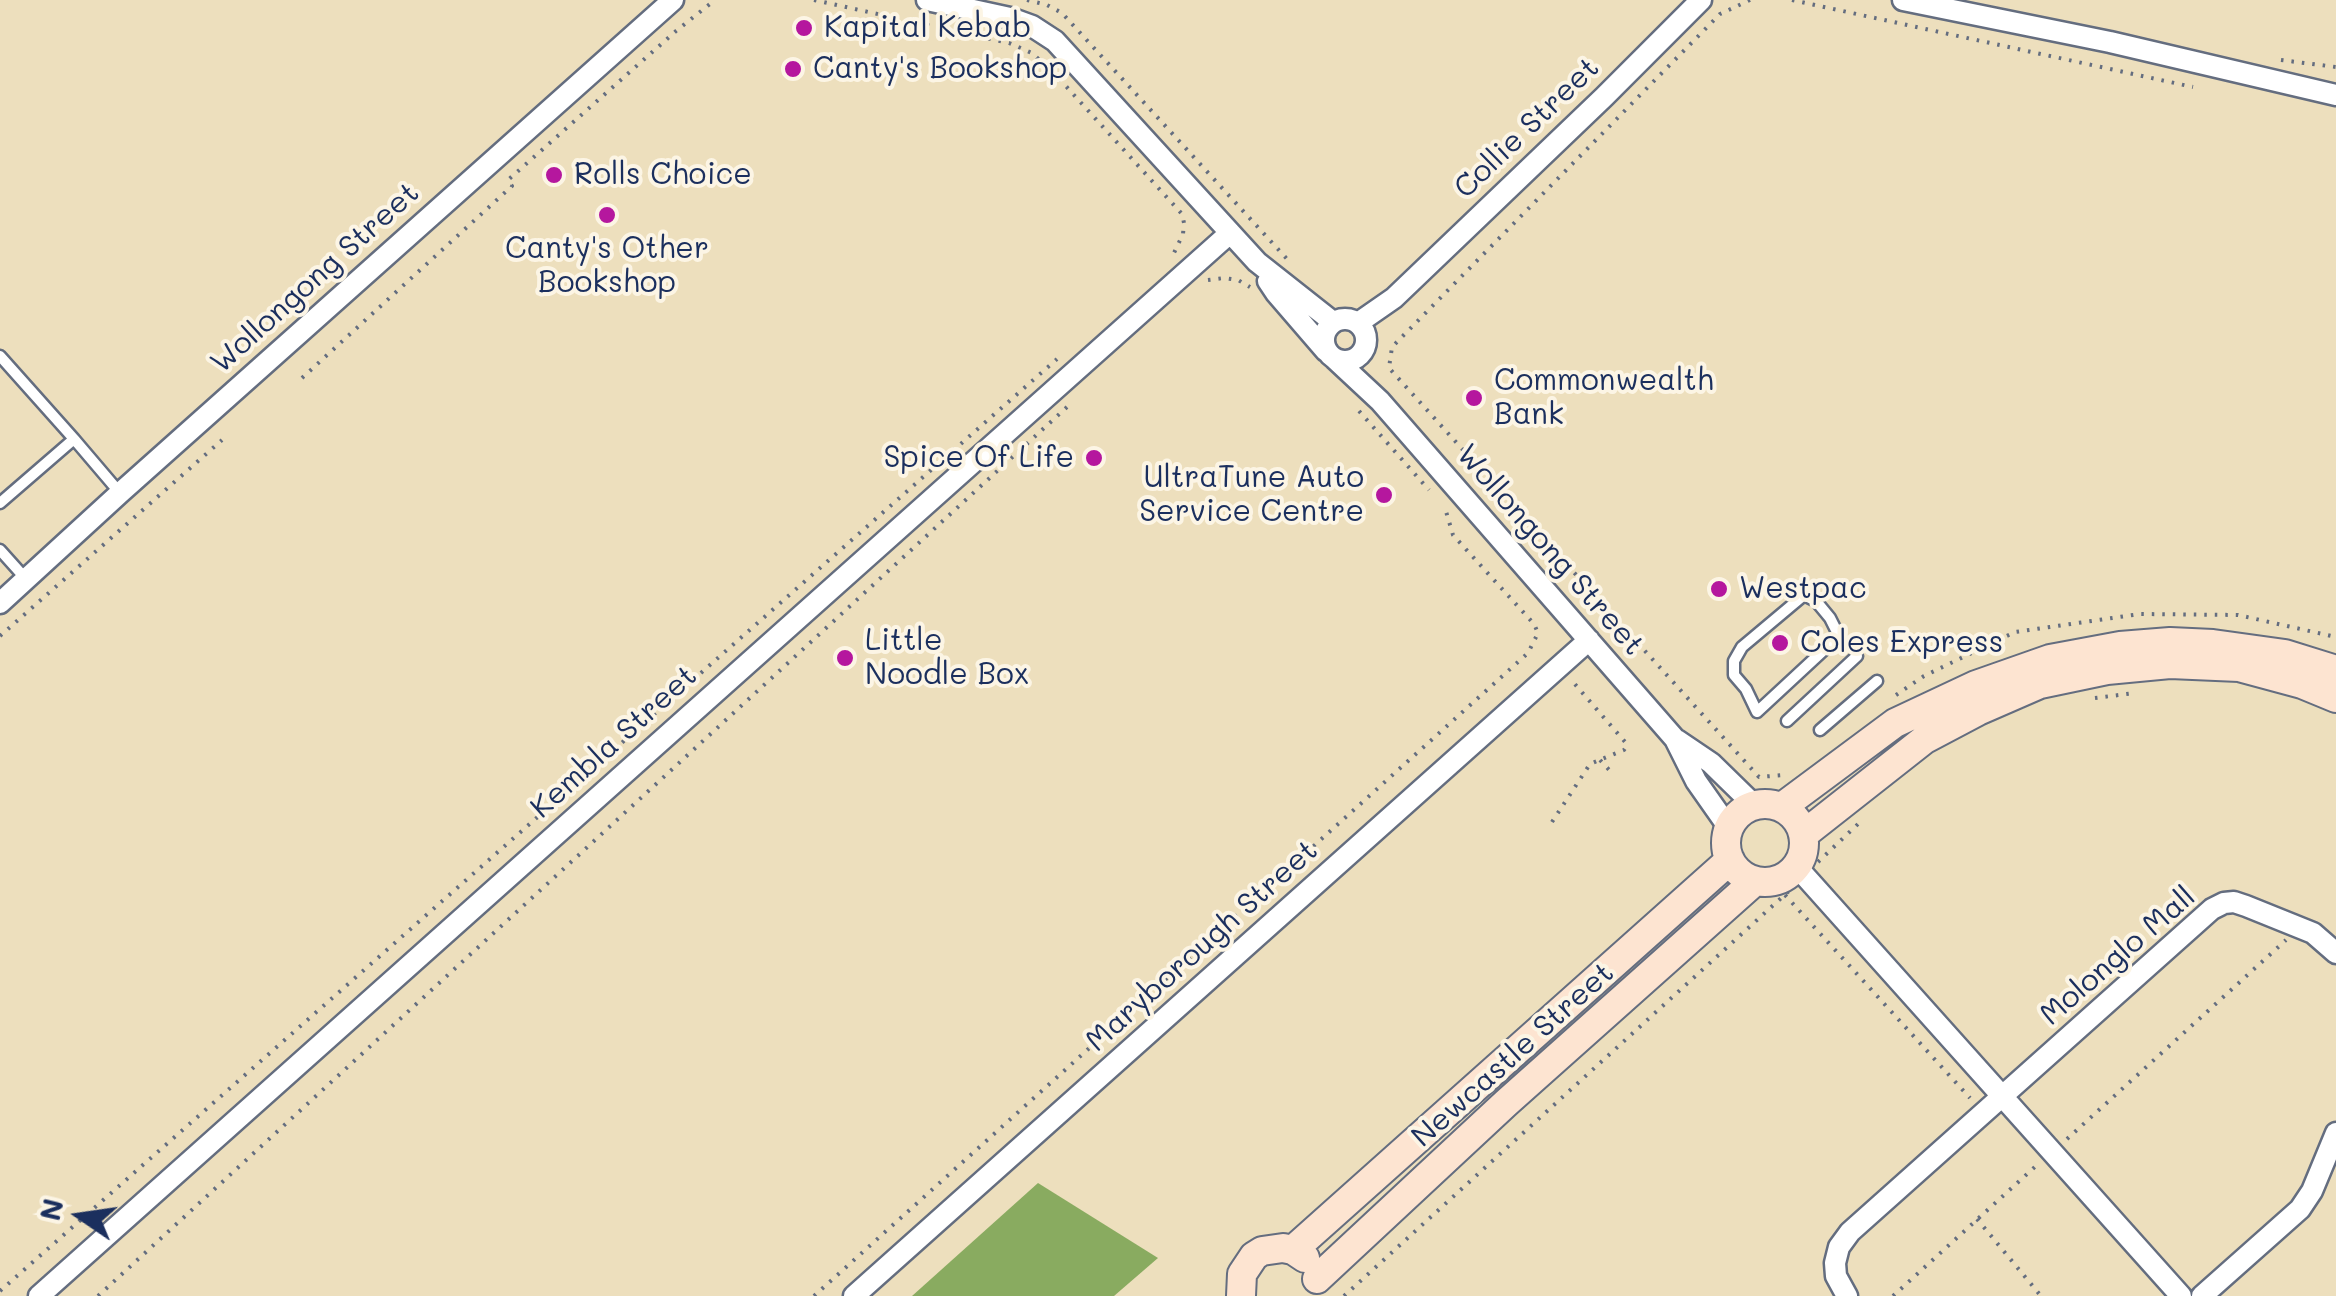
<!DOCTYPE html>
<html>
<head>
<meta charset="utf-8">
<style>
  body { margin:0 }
  #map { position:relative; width:2336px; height:1296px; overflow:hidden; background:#eddfbd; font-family:Mali,sans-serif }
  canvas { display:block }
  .north { position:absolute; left:30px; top:1166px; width:100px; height:100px; -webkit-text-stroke:8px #fcf5e5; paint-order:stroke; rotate:283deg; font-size:28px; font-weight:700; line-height:40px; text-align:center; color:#1b2f5e }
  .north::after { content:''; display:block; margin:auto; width:35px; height:45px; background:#1b2f5e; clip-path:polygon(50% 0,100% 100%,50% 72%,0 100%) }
</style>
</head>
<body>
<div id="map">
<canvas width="2336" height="1296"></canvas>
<div class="north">N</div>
</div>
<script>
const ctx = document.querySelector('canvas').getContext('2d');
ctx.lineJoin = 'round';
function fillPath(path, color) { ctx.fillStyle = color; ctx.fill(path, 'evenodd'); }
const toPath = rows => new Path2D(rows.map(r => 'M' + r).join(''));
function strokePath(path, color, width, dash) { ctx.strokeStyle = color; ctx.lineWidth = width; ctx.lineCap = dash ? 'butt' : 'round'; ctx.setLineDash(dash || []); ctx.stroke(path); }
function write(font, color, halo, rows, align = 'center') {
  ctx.font = font + ' Mali,sans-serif'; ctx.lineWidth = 8; ctx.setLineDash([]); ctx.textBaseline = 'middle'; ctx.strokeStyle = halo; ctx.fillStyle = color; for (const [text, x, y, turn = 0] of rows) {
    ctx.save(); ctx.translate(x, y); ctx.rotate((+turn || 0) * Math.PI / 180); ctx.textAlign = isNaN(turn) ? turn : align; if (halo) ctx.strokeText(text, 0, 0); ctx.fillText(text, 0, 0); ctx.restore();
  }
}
const forest = toPath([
  [1038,1183,1158,1258,1114,1296,912,1296]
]);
const path = toPath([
  [814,0,1009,43,1032,53,1054,73,1182,214,1184,223,1183,234,1172,257],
  [1027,0,1047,5,1062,13,1287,259],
  [1750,0,1720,14,1392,347,1389,368,1759,777,1784,775],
  [1792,0,2193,87],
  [2281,60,2336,67],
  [1208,280,1224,278,1238,280,1250,287],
  [302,378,512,186,508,180,676,31,715,0],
  [1359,411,1429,490],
  [0,636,222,440],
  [1896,695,1924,676,2015,632,2140,614,2238,615,2336,637],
  [2095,698,2135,693],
  [1600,760,1612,773],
  [1552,822,1590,764,1624,750,1626,747,1626,743,1573,682],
  [1818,862,1858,824],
  [1785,895,1970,1098],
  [2067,1139,2286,940],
  [1977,1219,2041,1296],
  [0,1291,1057,359],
  [98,1296,1067,407],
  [814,1296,1528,653,1538,633,1534,624,1453,535,1445,508],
  [1344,1296,1790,890],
  [1893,1296,2037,1165]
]);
const lane = toPath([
  [0,356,74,439,0,503],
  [74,439,120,493],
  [0,550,26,579],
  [1837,632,1830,618,1816,601,1804,595,1742,647,1734,661,1734,675,1746,689,1757,712,1840,635],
  [1787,721,1857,656],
  [1820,730,1877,681]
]);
const street = toPath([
  [927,0,1010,18,1032,26,1055,41,1257,262,1333,322],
  [1903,0,2110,42,2336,95],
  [1268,281,1276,293,1326,351],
  '1324 340a21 21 0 1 1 42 0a21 21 0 1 1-42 0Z',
  [1358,323,1394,298,1604,97,1701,0],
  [1335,359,1380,401,1675,739,1696,781,1729,828],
  [0,603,120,493,673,0],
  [1677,740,1711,763,1754,805],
  [1796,866,2181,1296],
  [39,1296,1230,233],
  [854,1296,1589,640],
  [1847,1296,1836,1276,1835,1263,1839,1247,1850,1232,2212,909,2224,903,2234,902,2246,906,2313,933,2336,953],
  [2202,1296,2300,1209,2312,1191,2336,1133]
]);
const secondary = toPath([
  '1726 843a39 39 0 1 1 78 0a39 39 0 1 1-78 0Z',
  [1782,807,1895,723,1976,685,2050,659,2120,646,2170,642,2213,644,2285,654,2336,670],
  [1803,835,1925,739,1978,711,2040,684,2107,670,2170,664,2239,667,2302,684,2336,698],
  [1293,1250,1730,860],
  [1317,1279,1506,1103,1755,881],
  [1241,1296,1242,1274,1254,1256,1262,1251,1283,1248,1293,1250,1305,1258]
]);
const markers = [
  [804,28,10,"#b5179e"],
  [793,69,10,"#b5179e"],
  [554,175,10,"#b5179e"],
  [607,215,10,"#b5179e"],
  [1474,398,10,"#b5179e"],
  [1094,458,10,"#b5179e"],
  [1384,495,10,"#b5179e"],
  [1719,589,10,"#b5179e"],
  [1780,643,10,"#b5179e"],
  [845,658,10,"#b5179e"]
];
const poiNames = [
  ["Kapital Kebab",824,28],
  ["Canty's Bookshop",813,69],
  ["Rolls Choice",574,175],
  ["Canty's Other",607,249,"center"],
  ["Bookshop",607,283,"center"],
  ["Commonwealth",1494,381],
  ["Bank",1494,415],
  ["Spice Of Life",1074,458,"right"],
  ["UltraTune Auto",1364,478,"right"],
  ["Service Centre",1364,512,"right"],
  ["Westpac",1739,589],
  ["Little",865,641],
  ["Noodle Box",865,675],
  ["Coles Express",1800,643]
];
const streetNames = [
  ["Collie Street",1527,128,-44],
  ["Wollongong Street",315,278,-42],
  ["Wollongong Street",1550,550,49],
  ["Kembla Street",614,742,-42],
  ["Maryborough Street",1202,946,-42],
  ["Molonglo Mall",2118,956,-41],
  ["Newcastle Street",1513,1055,-42]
];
fillPath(forest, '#89ab60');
strokePath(lane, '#646d7f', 15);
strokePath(street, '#646d7f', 25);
strokePath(secondary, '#646d7f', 32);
strokePath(path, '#646d7f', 4, [2.5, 8]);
strokePath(lane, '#fff', 10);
strokePath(street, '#fff', 20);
strokePath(secondary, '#fde4d1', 28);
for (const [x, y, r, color] of markers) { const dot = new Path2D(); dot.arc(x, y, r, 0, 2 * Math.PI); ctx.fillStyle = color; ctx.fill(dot); strokePath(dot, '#fcf5e5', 4); }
write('30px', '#1b2f5e', '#fcf5e5', poiNames, 'left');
write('30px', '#1b2f5e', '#fcf5e5', streetNames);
</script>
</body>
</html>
